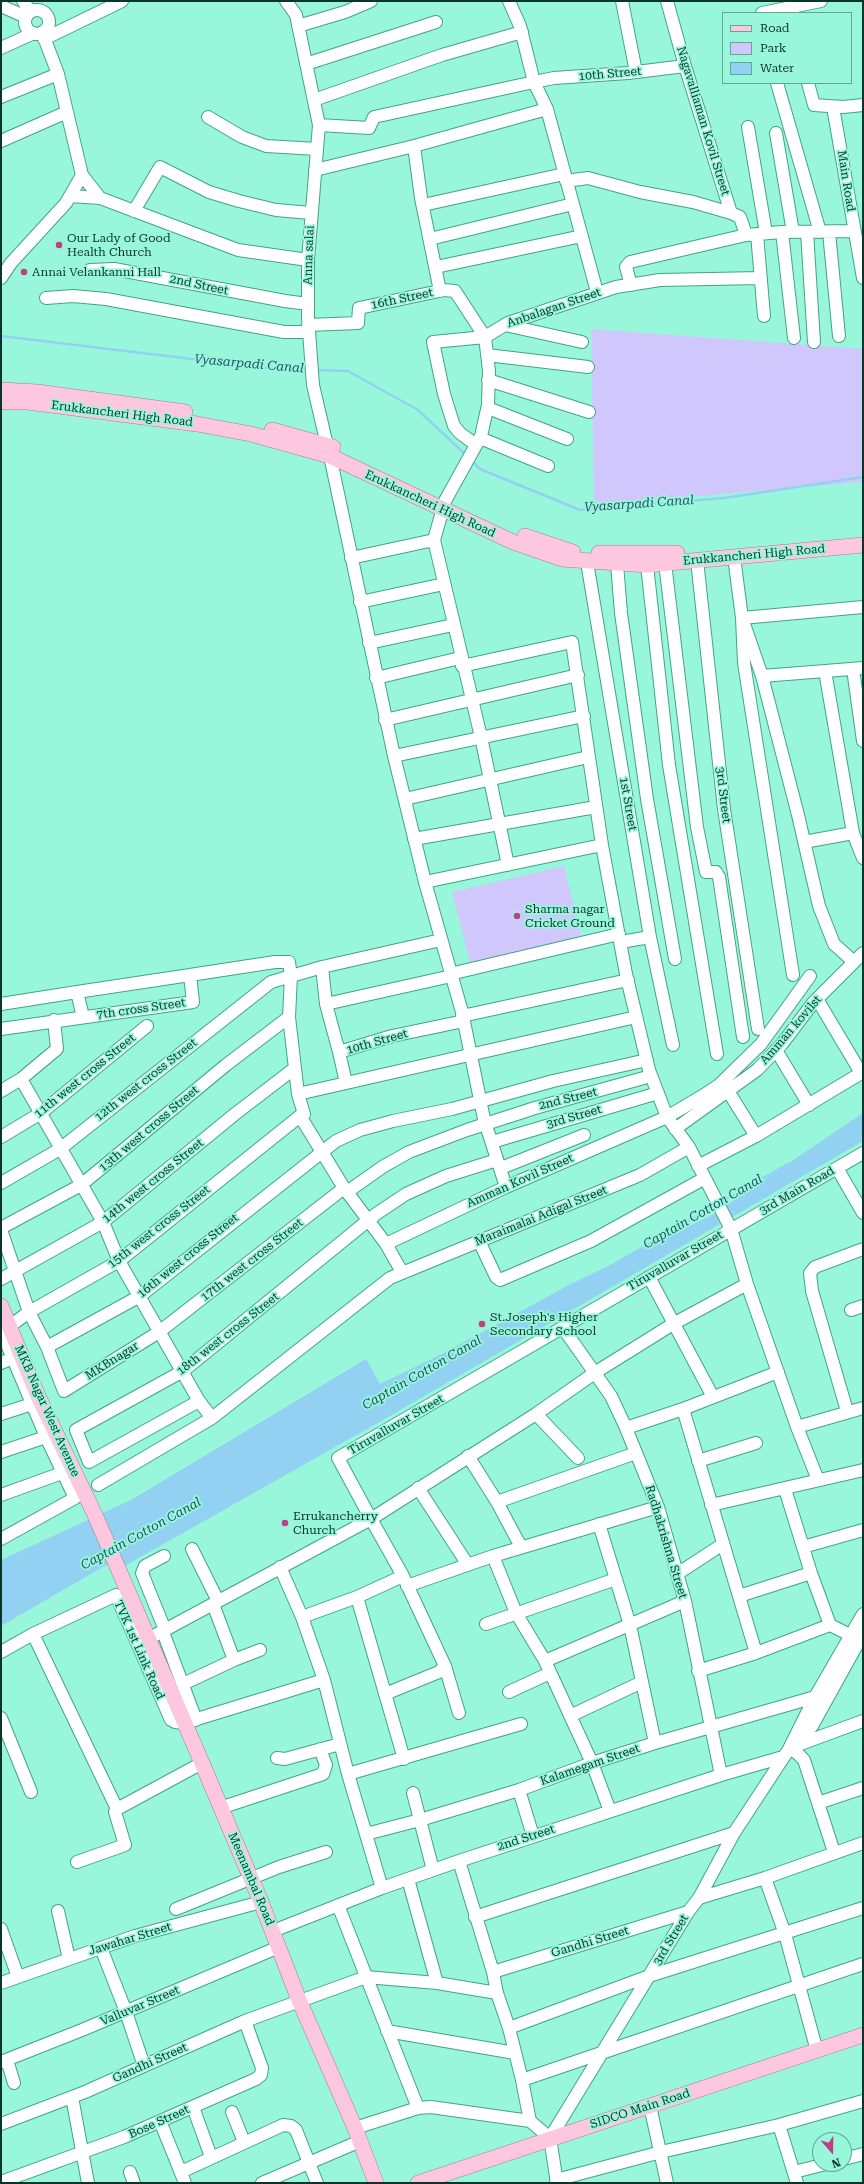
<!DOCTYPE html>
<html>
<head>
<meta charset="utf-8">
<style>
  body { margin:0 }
  #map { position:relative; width:864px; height:2184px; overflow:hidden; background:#98f7db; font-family:"Roboto Serif",serif }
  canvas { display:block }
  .frame { position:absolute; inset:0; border:2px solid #0a352a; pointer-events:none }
  .legend { position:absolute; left:722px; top:12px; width:130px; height:72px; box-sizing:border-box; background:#98f7db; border:1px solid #5fa994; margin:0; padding:5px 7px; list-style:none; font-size:12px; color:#0a352a }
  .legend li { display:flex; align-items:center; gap:8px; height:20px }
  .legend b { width:20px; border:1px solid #5fa994 }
  .north { position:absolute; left:812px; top:2132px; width:40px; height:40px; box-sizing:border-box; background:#98f7db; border:1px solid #5fa994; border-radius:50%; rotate:160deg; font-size:11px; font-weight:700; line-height:16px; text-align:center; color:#0a352a }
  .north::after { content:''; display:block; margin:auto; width:14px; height:18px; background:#c23d81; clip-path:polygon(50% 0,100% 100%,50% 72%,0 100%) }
</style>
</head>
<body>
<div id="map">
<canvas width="864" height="2184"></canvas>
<div class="frame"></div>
<ul class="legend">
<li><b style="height:5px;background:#fdc8df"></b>Road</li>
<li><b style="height:11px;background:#d0c7fd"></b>Park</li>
<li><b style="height:11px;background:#93d1f2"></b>Water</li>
</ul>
<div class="north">N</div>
</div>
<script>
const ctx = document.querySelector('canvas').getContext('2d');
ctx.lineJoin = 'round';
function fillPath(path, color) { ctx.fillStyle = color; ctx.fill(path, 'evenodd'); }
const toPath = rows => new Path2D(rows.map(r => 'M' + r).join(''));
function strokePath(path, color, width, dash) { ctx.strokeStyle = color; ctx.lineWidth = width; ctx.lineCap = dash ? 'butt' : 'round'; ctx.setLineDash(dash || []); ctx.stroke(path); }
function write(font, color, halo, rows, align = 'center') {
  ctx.font = font + ' "Roboto Serif",serif'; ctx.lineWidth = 3.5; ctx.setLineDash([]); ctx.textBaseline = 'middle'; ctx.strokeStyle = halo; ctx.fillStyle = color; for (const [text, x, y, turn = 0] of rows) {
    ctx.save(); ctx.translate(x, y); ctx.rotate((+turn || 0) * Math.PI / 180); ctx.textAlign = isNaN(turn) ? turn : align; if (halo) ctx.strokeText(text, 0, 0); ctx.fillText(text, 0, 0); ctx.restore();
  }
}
const green = toPath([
  [591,329,863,349,863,482,594,505],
  [564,866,582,939,471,966,452,892]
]);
const water = toPath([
  [863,1113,863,1141,390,1416,121,1568,115,1560,1,1626,1,1560,131,1500,366,1359,380,1384,444,1353,567,1286,712,1215]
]);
const stream = toPath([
  [1,336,283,370,309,370],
  [316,370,348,371,418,410,466,455],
  [471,460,480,469,580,510,724,498,863,477],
  [721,1202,788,1164],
  [616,1263,715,1206]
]);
const minor = toPath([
  [23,1,31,12],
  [286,1,296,15,319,125,308,260,308,318,313,385,327,445],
  [509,1,520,26,534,82,547,109,597,292],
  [622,1,636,72],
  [667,1,685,66,731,213,740,217,746,235],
  [1,6,26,17],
  '25 22a12 12 0 1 1 24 0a12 12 0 1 1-24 0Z',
  [762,13,821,1],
  [298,26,345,12,371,1],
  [42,32,58,74,82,175,100,198,238,250,308,260],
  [44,39,122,1],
  [1,48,34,33],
  [306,64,436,22],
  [777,83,820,232],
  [808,83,814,105,843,107,863,105],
  [1,97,58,74],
  [314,100,442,55,522,32],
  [833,107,863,278],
  [208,117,242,137,266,146,317,149],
  [319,125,369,128,374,117,534,82,554,78,628,73,685,66],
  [748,127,766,233],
  [776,133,793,232],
  [1,141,67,112],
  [414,146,547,109],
  [315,170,414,146,421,198,440,291],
  [566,181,588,178,640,192,693,202,731,213],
  [70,196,100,198],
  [423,205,564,174],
  [134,211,160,167,209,192,239,201,276,210,311,213],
  [782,232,794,338],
  [807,232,814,342],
  [829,232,839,336],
  [757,234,764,316],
  [430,239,573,204],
  [436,267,582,236],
  [90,270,114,269,285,301,308,304],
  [1,278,11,263,66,203,82,175],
  [631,285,626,267,630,262,746,235,782,232,854,231],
  [46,298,73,296,106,299,284,332,309,332],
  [308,325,358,323,359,308,444,290,455,291,485,337,433,342,444,394,454,426,460,433,476,445],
  [505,325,582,342],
  [487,355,588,367],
  [488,380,589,412],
  [488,408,567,439],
  [480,438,548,466],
  [330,456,394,756,425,882,462,1012,484,1119,506,1187],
  [734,557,742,618,762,676,798,815,819,906,834,944,854,962],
  [351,558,434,540],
  [697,560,724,809,758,1029],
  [587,562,650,937,673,1045],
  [665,563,697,827,706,872,716,872,719,877,743,1037],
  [617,564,621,613,647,799,675,959],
  [647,565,669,765,717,1054],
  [360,602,444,584],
  [369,643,453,625],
  [462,666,572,642,602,845,626,974,649,1070,667,1117,689,1147,731,1229,747,1284,797,1427,818,1480],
  [853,669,863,741],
  [825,671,853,833,863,858],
  [762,676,863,668],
  [376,678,460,658],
  [385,720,578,675],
  [394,756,584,716],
  [405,799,588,757],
  [414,839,596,807],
  [804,842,853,833],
  [508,865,481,737,434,540,445,501,481,436,488,405,489,371,485,337,508,323,616,287,660,280,761,278],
  [425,882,602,845],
  [621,942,650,937],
  [322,967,326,1004,447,977,450,974,619,934],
  [793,975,744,663,742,618,863,607],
  [77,992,190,975],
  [817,999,861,1073],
  [1,1004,77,992,83,1017],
  [326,1004,339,1052,392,1036,464,1021],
  [462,1016,628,980],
  [1,1029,193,1002,190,975,275,962,289,962,291,976,289,1017,298,1094,304,1114,300,1116,344,1188,386,1244,402,1272],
  [776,1050,809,1105],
  [339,1052,346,1083],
  [21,1079,103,1222,119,1261,199,1401,212,1418],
  [1,1091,21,1079,57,1049,54,1020],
  [728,1091,756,1136],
  [298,1094,636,1017],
  [675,1129,757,1070,782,1044,813,1003,863,953],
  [1,1137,41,1113,147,1026],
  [492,1142,658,1093],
  [698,1166,756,1136,863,1072],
  [501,1168,584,1135],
  [837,1168,863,1213],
  [1,1183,60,1149,271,982,322,967,441,940],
  [347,1192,384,1166,409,1152,467,1130,535,1108,651,1076],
  [1,1228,81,1185,226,1065,289,1017],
  [1,1230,29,1312,47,1347,64,1391,159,1332,344,1188],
  [479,1241,496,1277,500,1280,591,1241,705,1178],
  [386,1244,506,1187,667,1117,704,1095,719,1085,761,1044,810,976],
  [649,1277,713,1397],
  [1,1279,103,1222,235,1114,295,1068],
  [851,1310,863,1306],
  [10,1326,29,1312,119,1261,300,1116],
  [563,1328,611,1396,626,1428,658,1507,685,1601,721,1775],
  [1,1330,46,1437,75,1498,1,1539],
  [47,1347,140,1296,336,1141,360,1130,393,1121,452,1109,553,1081,647,1060],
  [1,1363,13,1358],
  [199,1401,89,1462,76,1430,183,1371,376,1214,406,1194,446,1176,497,1160],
  [683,1409,756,1653],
  [847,1411,812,1291,810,1273,815,1267,863,1249],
  [1,1414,32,1404],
  [536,1414,578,1458],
  [797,1427,863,1408],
  [626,1428,683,1409,778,1372],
  [1,1452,46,1437],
  [468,1456,497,1502,636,1453],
  [698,1461,756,1443],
  [98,1485,212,1418,390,1278,640,1175,689,1147],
  [418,1488,468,1565],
  [785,1489,811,1573,830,1625,850,1635],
  [1,1495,62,1473],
  [497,1502,521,1547],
  [711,1505,863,1470],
  [599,1524,630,1625,655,1743],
  [803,1547,863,1530],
  [192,1549,218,1601],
  [164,1556,145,1566,142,1573,165,1630],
  [493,1556,516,1613,545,1661,592,1763,610,1811],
  [280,1567,302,1617,324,1680,348,1774,382,1888],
  [677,1574,723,1544],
  [407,1586,493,1556,658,1507],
  [739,1596,811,1573],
  [357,1597,404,1759],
  [213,1604,234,1660],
  [302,1617,357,1597,403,1576],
  [486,1624,616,1579],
  [163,1632,196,1720],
  [33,1634,117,1809],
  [148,1639,371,1519,338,1458,863,1153],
  [1,1652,33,1634,116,1595,171,1720,175,1722,184,1723,324,1680],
  [545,1661,685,1601],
  [445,1666,459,1713],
  [698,1671,756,1653,830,1625],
  [183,1684,234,1660,260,1650],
  [509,1692,550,1673],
  [385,1694,439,1672,445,1666,403,1576,371,1519,536,1414,596,1372,673,1324,747,1284],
  [570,1716,642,1682],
  [1,1718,31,1792],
  [793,1743,805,1734,812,1726,863,1634],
  [795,1746,863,1721],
  [789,1749,797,1753,804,1760,834,1852],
  [277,1758,285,1759,340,1744],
  [348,1774,521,1724],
  [519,1790,533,1836],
  [413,1793,433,1870],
  [818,1803,863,1788],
  [220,1808,323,1774,326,1765,320,1749],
  [366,1834,420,1820,519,1790,592,1763,655,1743,815,1697],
  [459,1861,493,1972,497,1993,509,2028,522,2080,530,2121],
  [77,1862,125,1845,115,1812,117,1809,202,1763],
  [765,1878,785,1934,817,2051],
  [408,1879,437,1983],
  [699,1898,765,1878,863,1843],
  [338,1905,418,2108],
  [176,1909,279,1867,326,1852],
  [58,1911,69,1959],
  [475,1917,734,1833],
  [1,1929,18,1977],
  [273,1931,382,1888,459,1861,721,1775,783,1757],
  [101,1948,126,2012,144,2066],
  [493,1972,688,1912],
  [1,1983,135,1936,261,1902],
  [509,2028,649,1976,863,1908],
  [387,2031,515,2053],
  [7,2060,14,2083],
  [1,2062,82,2030,279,1947],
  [522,2080,863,1964],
  [72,2097,88,2183],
  [650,2106,667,2183],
  [193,2107,211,2157],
  [232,2112,244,2142],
  [160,2121,185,2183],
  [1,2124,85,2092,245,2021,366,1977,437,1983,497,1993],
  [779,2125,797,2183],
  [355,2128,418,2108,431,2107,530,2121,550,2138,557,2183],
  [550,2138,688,1912,699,1898,734,1833,789,1749,815,1697,863,1614],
  [844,2159,863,2154],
  [130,2172,134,2183],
  [181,2172,283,2125,291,2126,296,2130,317,2183],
  [794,2172,826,2164],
  [556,2180,661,2152,779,2125,863,2101],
  [1,2182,124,2137,256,2079,261,2075,262,2068,245,2021],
  [262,2183,358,2142]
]);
const major = toPath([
  [1,390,37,392,185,412],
  [1,402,28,402,197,424,251,434,330,456,513,542,562,559,647,565,863,545],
  [272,430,333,447],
  [525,536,573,552],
  [599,553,677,553],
  [1,1306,38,1396,95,1515,202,1763,261,1902,299,2000,355,2128,376,2183],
  [418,2183,863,2035]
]);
const markers = [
  [59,245,4,"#c23d81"],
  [24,272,4,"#c23d81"],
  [517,916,4,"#c23d81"],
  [482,1324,4,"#c23d81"],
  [285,1523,4,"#c23d81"]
];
const streetNames = [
  ["10th Street",610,74,-5],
  ["Nagavalliaman Kovil Street",703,121,73],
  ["Main Road",846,181,81],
  ["Anna salai",309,255,-88],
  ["2nd Street",199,285,12],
  ["16th Street",402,299,-12],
  ["Anbalagan Street",554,308,-19],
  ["Erukkancheri High Road",122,414,7],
  ["Erukkancheri High Road",430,504,25],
  ["Erukkancheri High Road",754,555,-5],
  ["3rd Street",723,795,83],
  ["1st Street",628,804,80],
  ["7th cross Street",141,1009,-8],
  ["Amman kovilst",791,1030,-49],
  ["10th Street",377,1042,-16],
  ["11th west cross Street",85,1076,-39],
  ["12th west cross Street",146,1080,-38],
  ["2nd Street",568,1099,-14],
  ["3rd Street",574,1117,-16],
  ["13th west cross Street",149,1129,-40],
  ["14th west cross Street",153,1181,-39],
  ["Amman Kovil Street",520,1181,-24],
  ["3rd Main Road",797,1191,-30],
  ["Maraimalai Adigal Street",541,1216,-22],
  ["15th west cross Street",159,1227,-38],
  ["16th west cross Street",188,1256,-39],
  ["17th west cross Street",252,1260,-38],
  ["Tiruvalluvar Street",675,1261,-30],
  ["18th west cross Street",228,1334,-38],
  ["MKBnagar",112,1361,-32],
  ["MKB Nagar West Avenue",47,1411,66],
  ["Tiruvalluvar Street",396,1425,-30],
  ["Radhakrishna Street",666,1542,73],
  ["TVK 1st Link Road",139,1650,66],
  ["Kalamegam Street",590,1765,-19],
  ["2nd Street",526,1838,-18],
  ["Meenambal Road",251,1879,67],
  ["Jawahar Street",130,1939,-17],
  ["3rd Street",671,1940,-59],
  ["Gandhi Street",590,1942,-17],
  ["Valluvar Street",140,2006,-23],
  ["Gandhi Street",150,2063,-24],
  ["SIDCO Main Road",640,2109,-18],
  ["Bose Street",159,2122,-24]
];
const poiNames = [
  ["Our Lady of Good",67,238],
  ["Health Church",67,252],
  ["Annai Velankanni Hall",32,272],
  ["Sharma nagar",525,909],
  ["Cricket Ground",525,923],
  ["St.Joseph's Higher",490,1317],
  ["Secondary School",490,1331],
  ["Errukancherry",293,1516],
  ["Church",293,1530]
];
const waterNames = [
  ["Vyasarpadi Canal",249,364,5],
  ["Vyasarpadi Canal",639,504,-4],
  ["Captain Cotton Canal",703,1212,-30],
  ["Captain Cotton Canal",422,1373,-30],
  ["Captain Cotton Canal",141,1534,-29]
];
fillPath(green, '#d0c7fd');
fillPath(water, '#93d1f2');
strokePath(stream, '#93d1f2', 2.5);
strokePath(minor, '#42a38a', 14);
strokePath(major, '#a77d91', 16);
strokePath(minor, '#fff', 12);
strokePath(major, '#fdc8df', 15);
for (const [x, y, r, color] of markers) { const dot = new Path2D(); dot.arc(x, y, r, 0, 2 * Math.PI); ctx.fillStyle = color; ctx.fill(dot); strokePath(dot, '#98f7db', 1.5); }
write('12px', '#0a352a', '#98f7db', streetNames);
write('12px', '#0a352a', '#98f7db', poiNames, 'left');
write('italic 13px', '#235269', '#98f7db', waterNames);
</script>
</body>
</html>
